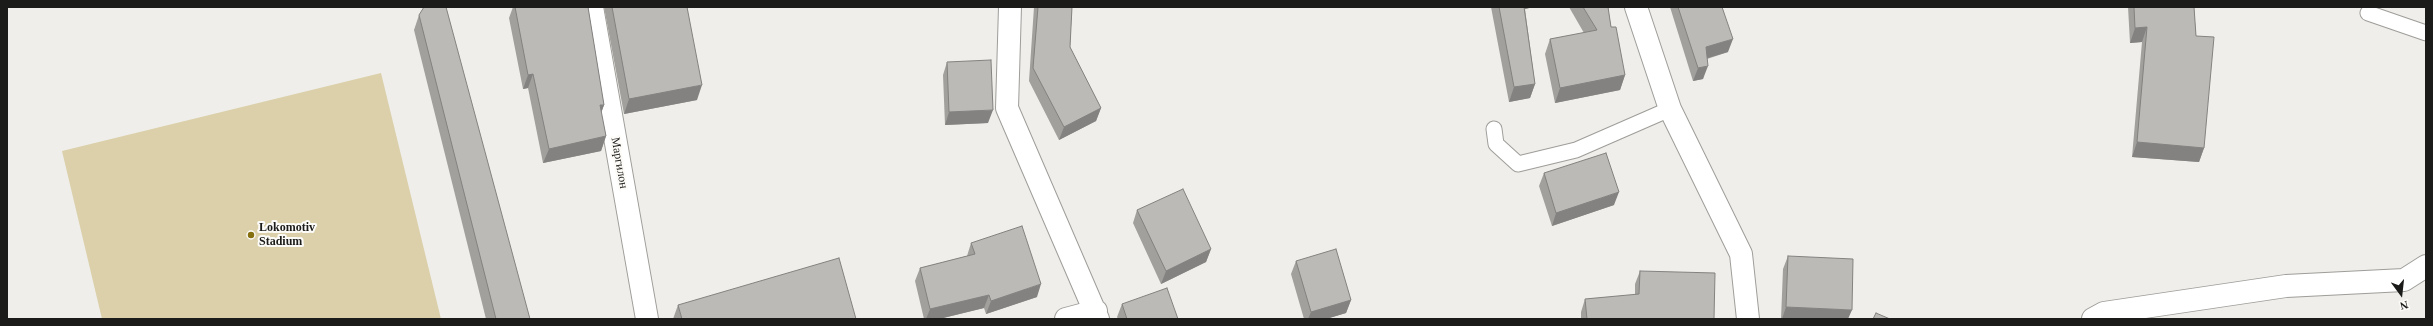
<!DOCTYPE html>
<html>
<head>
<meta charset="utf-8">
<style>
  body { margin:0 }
  #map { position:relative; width:2433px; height:326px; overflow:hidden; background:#efeeea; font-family:Georgia,serif }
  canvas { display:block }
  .frame { position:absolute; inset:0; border:8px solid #1b1b19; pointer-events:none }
  .north { position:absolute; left:2381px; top:274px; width:40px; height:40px; -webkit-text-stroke:3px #fcfbf8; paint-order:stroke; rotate:165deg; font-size:11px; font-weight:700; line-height:16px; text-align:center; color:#1b1b19 }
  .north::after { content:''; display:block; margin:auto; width:14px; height:18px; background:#1b1b19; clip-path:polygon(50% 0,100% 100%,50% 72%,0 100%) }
</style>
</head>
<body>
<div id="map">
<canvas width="2433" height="326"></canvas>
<div class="frame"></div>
<div class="north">N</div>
</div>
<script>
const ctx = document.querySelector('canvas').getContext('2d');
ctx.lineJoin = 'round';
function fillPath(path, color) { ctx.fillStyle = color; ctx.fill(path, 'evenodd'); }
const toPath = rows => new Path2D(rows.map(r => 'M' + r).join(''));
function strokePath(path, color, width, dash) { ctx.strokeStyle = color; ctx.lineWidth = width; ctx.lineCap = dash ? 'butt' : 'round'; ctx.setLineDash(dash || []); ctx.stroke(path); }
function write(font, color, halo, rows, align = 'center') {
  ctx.font = font + ' Georgia,serif'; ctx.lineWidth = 4; ctx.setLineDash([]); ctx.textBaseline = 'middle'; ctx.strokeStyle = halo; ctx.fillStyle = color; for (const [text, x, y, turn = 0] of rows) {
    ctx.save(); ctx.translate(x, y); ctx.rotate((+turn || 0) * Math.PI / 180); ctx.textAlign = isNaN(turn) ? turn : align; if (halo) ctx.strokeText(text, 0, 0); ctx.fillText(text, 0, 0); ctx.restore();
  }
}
const green = toPath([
  [381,73,441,319,102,319,62,151]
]);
const service = toPath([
  [2368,13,2426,33],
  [1494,129,1496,144,1518,164,1576,150,1670,109]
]);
const minor = toPath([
  [592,7,647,319],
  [1010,7,1007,108,1098,319],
  [1636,7,1670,109,1741,254,1748,319],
  [1066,319,1096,311],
  [2093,319,2104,313,2286,286,2404,280,2426,266]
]);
const wall = toPath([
  [513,7,588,7,604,105,601,113,606,136,601,151,543,163,528,88,523,89,509,18],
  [604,7,687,7,697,100,624,114],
  [1034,7,1072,7,1070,47,1101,108,1096,121,1059,140,1029,81],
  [1491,7,1533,7,1525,9,1535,84,1530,98,1509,102],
  [1569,7,1608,7,1611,27,1625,75,1620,90,1555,103,1545,54,1550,39,1584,33],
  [1670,7,1722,7,1728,52,1707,59,1703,79,1693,81],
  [2128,7,2194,7,2196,36,2204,148,2199,162,2132,157,2142,42,2130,43],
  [419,15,530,319,486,319,414,30],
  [947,62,988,123,945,125,943,75],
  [1544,173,1614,205,1552,226,1539,186],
  [1137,210,1211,249,1206,262,1161,284,1133,223],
  [971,243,1037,297,986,314,984,308,939,319,924,319,915,281,920,268,967,256],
  [1788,256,1848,319,1781,319,1783,269],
  [1296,261,1351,300,1346,313,1326,319,1304,319,1291,274],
  [1640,271,1714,319,1581,319,1581,312,1585,299,1635,295,1635,284],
  [1122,304,1178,319,1118,319,1117,317],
  [678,305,856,319,673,319]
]);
const shadedWall = toPath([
  [1519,7,1533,7,1518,11],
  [2147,27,2142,42,2130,43,2135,28],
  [1733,39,1728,52,1701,60,1706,47],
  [1708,66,1703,79,1693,81,1698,68],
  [533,74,528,88,523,89,528,75],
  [1625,75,1620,90,1555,103,1560,88],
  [1535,84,1530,98,1509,102,1514,87],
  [702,85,697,100,624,114,629,99],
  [600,105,604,105,599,119],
  [1101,108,1096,121,1059,140,1064,127],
  [993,110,988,123,945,125,949,112],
  [606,136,601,151,543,163,549,149],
  [2137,142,2204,148,2199,162,2132,157],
  [1619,192,1614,205,1552,226,1556,213],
  [1211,249,1206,262,1161,284,1166,271],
  [1041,284,1037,297,986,314,991,301],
  [989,295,984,308,939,319,926,319,930,309],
  [1351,300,1346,313,1326,319,1308,319,1311,312],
  [1786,307,1852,310,1848,319,1782,319]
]);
const building = toPath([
  [424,7,446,7,530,319,496,319,419,15,424,7],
  [515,7,588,7,604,105,600,105,606,136,549,149,533,74,528,75,515,7],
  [612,7,687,7,702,85,629,99,612,7],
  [1038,7,1072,7,1070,47,1101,108,1064,127,1033,68,1038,7],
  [1499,7,1524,7,1535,84,1514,87,1499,7],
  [1583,7,1608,7,1611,27,1616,27,1625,75,1560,88,1550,39,1597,30,1583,7],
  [1678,7,1722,7,1733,39,1706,47,1708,66,1698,68,1678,7],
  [2134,7,2194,7,2196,36,2214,37,2204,148,2137,142,2147,27,2135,28,2134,7],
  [991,60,993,110,949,112,947,62,991,60],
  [1606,153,1619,192,1556,213,1544,173,1606,153],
  [1183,189,1211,249,1166,271,1137,210,1183,189],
  [1022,226,1041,284,991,301,989,295,930,309,920,268,975,254,971,243,1022,226],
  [1336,249,1351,300,1311,312,1296,261,1336,249],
  [1788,256,1853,259,1852,310,1786,307,1788,256],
  [839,258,856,319,682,319,678,305,839,258],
  [1640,271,1715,273,1714,319,1587,319,1585,299,1639,294,1640,271],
  [1167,288,1178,319,1127,319,1122,304,1167,288],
  [1876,313,1890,319,1873,319,1876,313]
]);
const markers = [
  [251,235,4,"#866f0f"]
];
const streetNames = [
  ["Маргилон",619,163,80]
];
const poiNames = [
  ["Lokomotiv",259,228],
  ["Stadium",259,242]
];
fillPath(green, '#dbd0aa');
strokePath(service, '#9e9d99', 17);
strokePath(minor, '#9e9d99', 24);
strokePath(service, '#fff', 15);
strokePath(minor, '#fff', 22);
fillPath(wall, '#a1a09d');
fillPath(shadedWall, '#838280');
fillPath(building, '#bbbab7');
strokePath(building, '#838280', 1);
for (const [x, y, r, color] of markers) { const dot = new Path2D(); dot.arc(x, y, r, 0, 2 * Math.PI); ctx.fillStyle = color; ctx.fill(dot); strokePath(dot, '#fcfbf8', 1.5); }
write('12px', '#1b1b19', '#fcfbf8', streetNames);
write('bold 12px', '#1b1b19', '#fcfbf8', poiNames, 'left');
</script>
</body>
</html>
